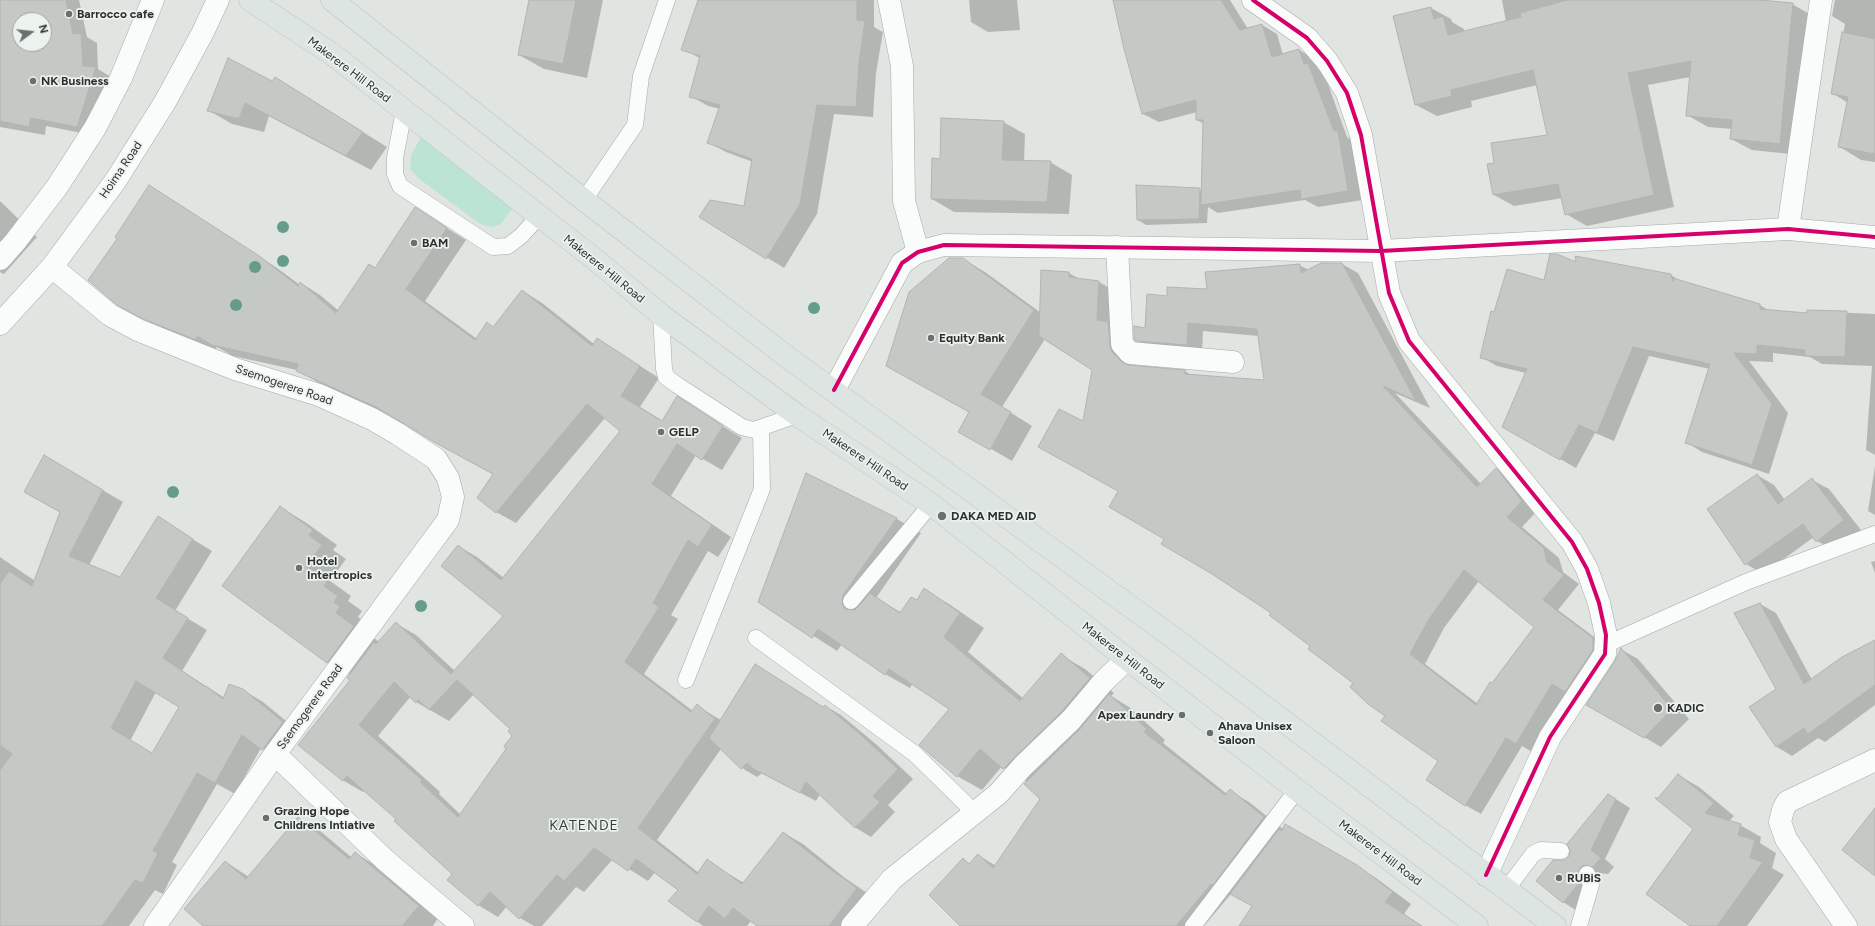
<!DOCTYPE html>
<html>
<head>
<meta charset="utf-8">
<style>
  body { margin:0 }
  #map { position:relative; width:1875px; height:926px; overflow:hidden; background:#e0e5e2; font-family:Figtree,sans-serif }
  canvas { display:block }
  .north { position:absolute; left:12px; top:12px; width:40px; height:40px; box-sizing:border-box; background:#ecf3ef; border:1px solid #a0a5a2; border-radius:50%; rotate:75deg; font-size:11px; font-weight:700; line-height:16px; text-align:center; color:#2d302f }
  .north::after { content:''; display:block; margin:auto; width:14px; height:18px; background:#6c6f6e; clip-path:polygon(50% 0,100% 100%,50% 72%,0 100%) }
</style>
</head>
<body>
<div id="map">
<canvas width="1875" height="926"></canvas>
<div class="north">N</div>
</div>
<script>
const ctx = document.querySelector('canvas').getContext('2d');
ctx.lineJoin = 'round';
function fillPath(path, color) { ctx.fillStyle = color; ctx.fill(path, 'evenodd'); }
const toPath = rows => new Path2D(rows.map(r => 'M' + r).join(''));
function strokePath(path, color, width, dash) { ctx.strokeStyle = color; ctx.lineWidth = width; ctx.lineCap = dash ? 'butt' : 'round'; ctx.setLineDash(dash || []); ctx.stroke(path); }
function write(font, color, halo, rows, align = 'center') {
  ctx.font = font + ' Figtree,sans-serif'; ctx.lineWidth = 3.5; ctx.setLineDash([]); ctx.textBaseline = 'middle'; ctx.strokeStyle = halo; ctx.fillStyle = color; for (const [text, x, y, turn = 0] of rows) {
    ctx.save(); ctx.translate(x, y); ctx.rotate((+turn || 0) * Math.PI / 180); ctx.textAlign = isNaN(turn) ? turn : align; if (halo) ctx.strokeText(text, 0, 0); ctx.fillText(text, 0, 0); ctx.restore();
  }
}
const green = toPath([
  [421,137,517,202,501,224,491,227,480,224,418,178,410,169,411,155]
]);
const shadow = toPath([
  [0,0,79,0,87,37,97,43,98,69,111,77,92,135,46,126,45,135,0,127],
  [20,20,44,20,44,44,20,44],
  [530,0,603,0,587,78,544,69,519,55],
  [705,0,874,0,874,27,883,32,876,73,873,117,834,114,817,214,784,268,700,216,745,207,753,162,726,152,708,142,720,109,708,106,691,96,701,59,689,52],
  [969,0,1017,0,1020,30,988,32,971,22],
  [1114,0,1230,0,1248,29,1262,25,1277,34,1283,55,1299,50,1315,59,1318,69,1324,73,1347,137,1353,141,1363,200,1318,207,1305,200,1218,213,1208,207,1207,223,1146,225,1138,220,1137,186,1203,191,1204,124,1197,120,1197,112,1159,122,1143,114],
  [1502,0,1761,0,1792,4,1813,16,1800,155,1752,150,1731,139,1732,129,1708,127,1687,115,1690,77,1648,85,1674,207,1587,226,1566,214,1563,198,1514,206,1494,195,1495,164,1549,136,1537,85,1471,101,1472,107,1437,116,1416,105,1431,8,1451,19,1452,22,1464,29,1464,32,1506,22],
  [1835,0,1875,0,1875,162,1861,160,1840,147,1848,103,1832,93,1845,24,1832,16],
  [276,78,387,147,371,170,269,116,264,132,232,124,208,110,273,82],
  [1003,122,1025,134,1024,162,1050,162,1072,175,1069,214,954,212,932,199,941,160],
  [150,186,277,268,300,285,301,283,320,295,339,311,376,269,416,209,466,240,425,301,477,339,494,328,523,291,542,303,594,344,598,339,659,378,640,407,663,421,677,398,742,438,722,470,696,455,671,496,731,537,718,557,708,551,671,615,678,619,644,674,693,711,697,706,721,720,823,708,825,706,841,715,877,745,913,779,888,805,895,812,871,837,856,828,820,794,816,801,762,773,757,777,742,768,721,749,657,840,699,873,707,861,744,883,784,833,803,844,845,878,876,899,857,926,760,926,751,921,747,926,703,926,670,901,680,890,655,872,648,881,613,859,584,892,576,887,542,926,534,926,520,918,507,906,498,917,478,905,454,873,397,819,365,790,363,792,344,781,299,745,351,680,350,675,327,662,280,507,305,522,337,545,333,550,346,559,330,581,351,596,348,601,362,611,358,617,364,622,360,627,379,642,397,624,416,635,455,671,505,616,458,546,477,557,504,578,621,431,605,418,516,523,496,512,494,475,434,442,394,417,317,382,297,370,233,356,217,347,215,350,164,329,138,315,118,239],
  [474,694,512,729,514,736,508,749,461,815,439,794,440,792,378,736,411,696,416,702,449,721],
  [0,201,37,237,4,274,0,272],
  [963,259,985,272,1041,313,1069,273,1081,280,1099,282,1115,291,1128,362,1132,367,1185,371,1191,375,1265,381,1259,336,1203,331,1202,354,1153,349,1137,340,1168,297,1208,290,1299,265,1309,270,1342,264,1358,273,1430,408,1395,393,1481,484,1496,469,1511,478,1538,510,1522,527,1559,558,1563,572,1579,584,1558,610,1609,648,1532,752,1522,746,1481,814,1465,805,1440,761,1386,715,1355,683,1272,613,1165,539,1119,491,1093,370,1045,339,1002,407,1032,426,1012,461,960,431,970,412],
  [1479,581,1536,627,1478,704,1425,664,1444,628],
  [1577,264,1671,275,1682,282,1760,305,1768,310,1808,314,1808,311,1875,314,1875,455,1866,450,1872,366,1822,364,1810,357,1773,353,1773,362,1749,361,1788,413,1769,474,1702,452,1686,442,1710,369,1649,356,1614,441,1595,433,1576,468,1520,436,1526,373,1497,366,1481,357,1495,313,1545,281],
  [44,456,123,502,89,565,121,578,158,518,212,551,175,611,207,630,182,671,225,698,243,690,263,702,302,734,283,761,261,748,235,794,217,784,172,862,177,865,163,894,155,890,129,926,0,926,0,557,35,581,61,512],
  [156,692,180,706,153,754,130,741],
  [1875,466,1875,515,1868,511],
  [806,475,897,519,921,533,876,598,902,613,917,601,924,590,949,604,984,628,968,652,1024,699,1061,655,1085,669,1114,693,1111,696,1129,707,1165,740,1163,743,1227,794,1230,791,1249,802,1283,829,1285,826,1376,878,1411,904,1404,914,1422,926,1240,926,1253,906,1231,894,1204,926,961,926,963,859,970,864,978,855,996,866,1042,799,1027,782,1002,766,982,790,957,776,951,709,913,683,910,688,885,674,842,644,837,651,759,601],
  [1757,475,1774,485,1785,500,1812,480,1829,489,1861,530,1834,550,1817,541,1814,537,1763,574,1746,564],
  [1875,561,1875,573,1871,562],
  [1760,604,1776,613,1812,680,1875,641,1875,705,1825,742,1818,738,1792,756,1777,747,1751,708,1777,689],
  [1622,650,1638,659,1689,719,1661,747,1588,704,1616,661],
  [1678,775,1699,787,1734,816,1729,821,1740,825,1761,837,1760,843,1776,853,1772,868,1784,875,1747,926,1692,926,1694,829],
  [1609,795,1630,808,1605,859,1614,867,1608,874,1599,873,1594,876,1577,911,1563,902,1565,861,1570,857],
  [299,818,319,830,351,857,355,853,375,865,438,918,433,926,204,926,226,862,249,877]
]);
const building = toPath([
  [0,0,66,0,73,34,81,33,83,66,96,67,77,127,31,118,29,127,0,121,0,0],
  [20,20,44,20,44,44,20,44,20,20],
  [529,0,576,0,563,64,518,55,529,0],
  [698,0,857,0,857,20,865,21,859,63,856,107,817,105,800,204,766,259,699,217,710,200,744,206,752,159,707,143,720,105,689,97,700,56,681,50,698,0],
  [1113,0,1221,0,1240,30,1262,24,1272,57,1299,49,1304,64,1308,63,1334,131,1338,131,1348,191,1301,199,1300,190,1201,205,1203,120,1196,120,1196,100,1142,114,1124,49,1113,0],
  [1567,0,1760,0,1793,3,1780,144,1730,139,1732,120,1686,116,1691,61,1628,73,1654,195,1565,215,1558,184,1493,195,1487,164,1494,163,1491,143,1547,135,1533,70,1451,90,1452,96,1415,105,1393,16,1431,7,1434,19,1443,16,1448,35,1521,17,1520,13,1567,0],
  [1842,32,1875,39,1875,154,1838,147,1848,97,1831,94,1842,32],
  [228,58,272,81,275,77,363,132,346,156,245,103,239,119,207,111,228,58],
  [941,118,1004,121,1002,160,1051,161,1047,202,931,199,932,158,940,159,941,118],
  [149,185,258,255,298,286,300,282,336,313,369,264,375,268,415,207,447,228,406,289,475,340,487,322,493,327,522,290,592,346,597,338,640,366,621,396,662,421,677,396,723,426,702,460,677,444,652,484,712,525,698,547,688,540,653,603,659,607,625,662,691,712,697,704,715,719,638,828,697,874,707,859,742,884,783,832,825,865,857,888,829,926,757,926,733,908,725,919,709,906,697,922,668,901,678,890,636,859,628,871,594,848,564,881,557,875,519,919,490,892,478,906,447,880,452,874,394,821,396,819,347,776,343,781,298,745,350,680,347,678,374,642,376,644,396,622,451,674,503,616,441,566,458,545,501,580,620,431,587,404,496,513,477,498,493,474,434,442,378,408,296,371,298,364,212,345,197,336,196,340,143,319,117,305,88,280,117,239,115,237,149,185],
  [457,680,510,729,508,731,512,736,504,746,506,749,458,817,420,782,422,780,359,725,394,682,416,703,418,700,429,710,457,680],
  [1136,185,1200,188,1199,219,1137,220,1136,185],
  [1550,254,1557,254,1576,262,1575,256,1671,274,1673,282,1673,278,1760,304,1760,309,1807,313,1807,310,1847,311,1845,357,1805,356,1805,350,1757,345,1757,354,1734,353,1772,404,1752,465,1685,443,1710,364,1633,347,1597,433,1579,425,1560,460,1502,427,1527,369,1480,358,1491,311,1494,312,1507,269,1544,280,1550,254],
  [949,258,963,258,1034,310,981,394,1011,412,990,450,958,432,969,412,886,366,909,292,949,258],
  [1321,263,1342,263,1416,401,1383,386,1477,487,1496,468,1498,470,1522,501,1507,517,1544,548,1547,562,1564,575,1543,600,1593,638,1593,650,1565,692,1552,684,1516,744,1506,738,1465,806,1426,780,1438,761,1381,721,1385,716,1368,704,1350,687,1353,683,1308,649,1310,646,1269,615,1271,613,1212,574,1161,544,1164,539,1109,507,1118,491,1038,447,1059,409,1083,421,1092,370,1039,336,1041,270,1069,272,1069,277,1099,281,1097,320,1108,322,1110,345,1112,352,1121,361,1128,365,1185,370,1185,374,1264,380,1257,329,1188,323,1187,345,1136,341,1134,339,1134,326,1145,328,1147,294,1167,296,1167,287,1207,289,1205,272,1300,264,1301,273,1321,263],
  [1464,570,1534,627,1492,683,1490,682,1476,705,1410,654,1429,619,1464,570],
  [44,455,103,490,69,556,120,577,158,516,193,539,156,598,188,618,163,658,206,687,206,686,223,699,229,684,243,689,283,722,262,750,242,735,215,783,197,773,153,851,158,853,143,883,135,880,102,926,0,926,0,770,12,754,0,745,0,584,9,571,32,586,60,512,24,492,44,455],
  [136,681,179,707,152,753,111,728,136,681],
  [806,473,897,518,843,595,842,604,845,609,855,610,870,593,900,613,911,597,917,600,924,588,960,613,944,637,1020,701,1061,653,1090,678,1062,711,1003,769,980,749,957,777,919,745,949,709,889,669,885,675,818,629,812,638,758,602,806,473],
  [1757,474,1778,504,1812,478,1844,520,1816,542,1803,524,1745,565,1707,509,1757,474],
  [280,506,313,530,309,535,322,545,306,566,327,582,324,586,338,596,334,602,340,607,336,613,354,626,327,663,222,586,280,506],
  [1760,603,1804,684,1842,657,1875,640,1875,685,1808,734,1804,728,1776,747,1749,707,1776,689,1734,613,1760,603],
  [1621,648,1672,709,1644,738,1586,705,1615,661,1621,648],
  [755,664,823,707,825,705,861,735,898,769,873,796,880,802,855,828,806,782,800,793,754,769,747,763,741,769,709,738,755,664],
  [1109,694,1147,729,1144,732,1225,795,1230,789,1264,817,1213,885,1211,884,1176,926,960,926,929,895,963,858,969,864,978,854,993,868,1040,799,1024,784,1080,729,1109,694],
  [1678,774,1714,803,1705,813,1741,824,1738,835,1755,840,1750,858,1763,862,1717,926,1690,926,1646,894,1693,829,1655,798,1658,798,1678,774],
  [1608,794,1616,799,1591,850,1601,858,1593,867,1584,865,1580,868,1578,873,1580,882,1563,903,1536,881,1553,860,1565,860,1569,856,1570,851,1567,844,1608,794],
  [1875,808,1875,876,1842,850,1875,808],
  [298,817,349,859,355,852,419,906,402,926,203,926,184,909,225,861,246,879,298,817],
  [1285,824,1357,865,1393,892,1385,902,1422,926,1239,926,1252,906,1230,894,1279,829,1282,831,1285,824]
]);
const lane = toPath([
  [404,111,395,158,395,174,400,186,493,247,508,246,521,236,539,216],
  [584,200,635,125,641,76,667,0],
  [661,315,664,369,666,377,677,385,742,427,754,430,797,415],
  [851,601,931,504],
  [756,638,915,754,975,813],
  [1605,645,1746,582,1875,534],
  [686,680,762,489,761,429],
  [1506,890,1533,854,1541,850,1561,851],
  [1193,926,1297,790],
  [1579,926,1591,885,1587,874]
]);
const street = toPath([
  [889,0,902,66,904,201,918,252],
  [1253,0,1307,38,1327,61,1347,93,1361,135,1389,293,1409,341,1572,542,1587,569,1599,603,1606,635,1605,654,1550,737,1486,875],
  [1788,229,1821,0],
  [1117,247,1122,344,1130,353,1233,362],
  [52,267,110,315,138,330,235,369,319,395,372,419,398,434,436,459,448,478,453,497,448,520,275,754,155,926],
  [275,754,385,860,463,926],
  [852,926,892,879,998,794,1023,766,1071,720,1103,682,1127,659],
  [1846,926,1786,839,1780,822,1783,810,1787,802,1875,760]
]);
const secondary = toPath([
  [0,259,15,242,57,187,95,128,121,78,153,0],
  [0,324,52,267,116,180,165,102,202,34,218,0],
  [834,390,902,263,918,252,944,245,1381,251,1788,229,1875,237]
]);
const primary = toPath([
  [250,0,332,54,597,261,661,315,797,415,931,504,1127,659,1297,790,1477,926],
  [332,0,584,200,791,360,1175,639,1555,926]
]);
const cycleway = toPath([
  [1253,0,1307,38,1327,61,1347,93,1361,135,1389,293,1409,341,1572,542,1587,569,1599,603,1606,635,1605,654,1550,737,1486,875],
  [834,390,902,263,918,252,944,245,1381,251,1788,229,1875,237]
]);
const trees = [
  [283,227],
  [283,261],
  [255,267],
  [236,305],
  [814,308],
  [173,492],
  [421,606]
];
const markers = [
  [69,14,4,"#6c6f6e"],
  [33,81,4,"#6c6f6e"],
  [414,243,4,"#6c6f6e"],
  [931,338,4,"#6c6f6e"],
  [661,432,4,"#6c6f6e"],
  [942,516,5,"#6c6f6e"],
  [299,568,4,"#6c6f6e"],
  [1658,708,5,"#6c6f6e"],
  [1182,715,4,"#6c6f6e"],
  [1210,733,4,"#6c6f6e"],
  [266,818,4,"#6c6f6e"],
  [1559,878,4,"#6c6f6e"]
];
const poiNames = [
  ["Barrocco cafe",77,14],
  ["NK Business",41,81],
  ["BAM",422,243],
  ["Equity Bank",939,338],
  ["GELP",669,432],
  ["DAKA MED AID",951,516],
  ["Hotel",307,561],
  ["Intertropics",307,575],
  ["KADIC",1667,708],
  ["Apex Laundry",1174,715,"right"],
  ["Ahava Unisex",1218,726],
  ["Saloon",1218,740],
  ["Grazing Hope",274,811],
  ["Childrens Intiative",274,825],
  ["RUBiS",1567,878]
];
const streetNames = [
  ["Makerere Hill Road",349,70,37],
  ["Hoima Road",121,170,-56],
  ["Makerere Hill Road",604,269,39],
  ["Ssemogerere Road",284,385,19],
  ["Makerere Hill Road",865,460,34],
  ["Makerere Hill Road",1123,656,38],
  ["Ssemogerere Road",310,707,-54],
  ["Makerere Hill Road",1380,853,37]
];
const quarterNames = [
  ["KATENDE",584,826]
];
fillPath(green, '#bce4d2');
fillPath(shadow, '#0003');
fillPath(building, '#c5c9c6');
strokePath(building, '#b0b4b2', 1);
strokePath(lane, '#a5a8a7', 17);
strokePath(street, '#a5a8a7', 23);
strokePath(secondary, '#a5a8a7', 23);
strokePath(primary, '#bec0bf', 23);
strokePath(lane, '#fafbfb', 16);
strokePath(street, '#fafbfb', 22);
strokePath(secondary, '#fafbfb', 22);
strokePath(primary, '#dce5e1', 22);
strokePath(cycleway, '#d6006c', 4);
ctx.fillStyle = '#659c8a';
for (const [x, y] of trees) { ctx.beginPath(); ctx.arc(x, y, 6, 0, 2 * Math.PI); ctx.fill(); }
for (const [x, y, r, color] of markers) { const dot = new Path2D(); dot.arc(x, y, r, 0, 2 * Math.PI); ctx.fillStyle = color; ctx.fill(dot); strokePath(dot, '#ecf3ef', 1.5); }
write('bold 12px', '#2d302f', '#ecf3ef', poiNames, 'left');
write('12px', '#2d302f', '#ecf3ef', streetNames);
ctx.letterSpacing = '1px';
write('14px', '#393f3c', '#ecf3ef', quarterNames);
ctx.letterSpacing = '0px';
</script>
</body>
</html>
